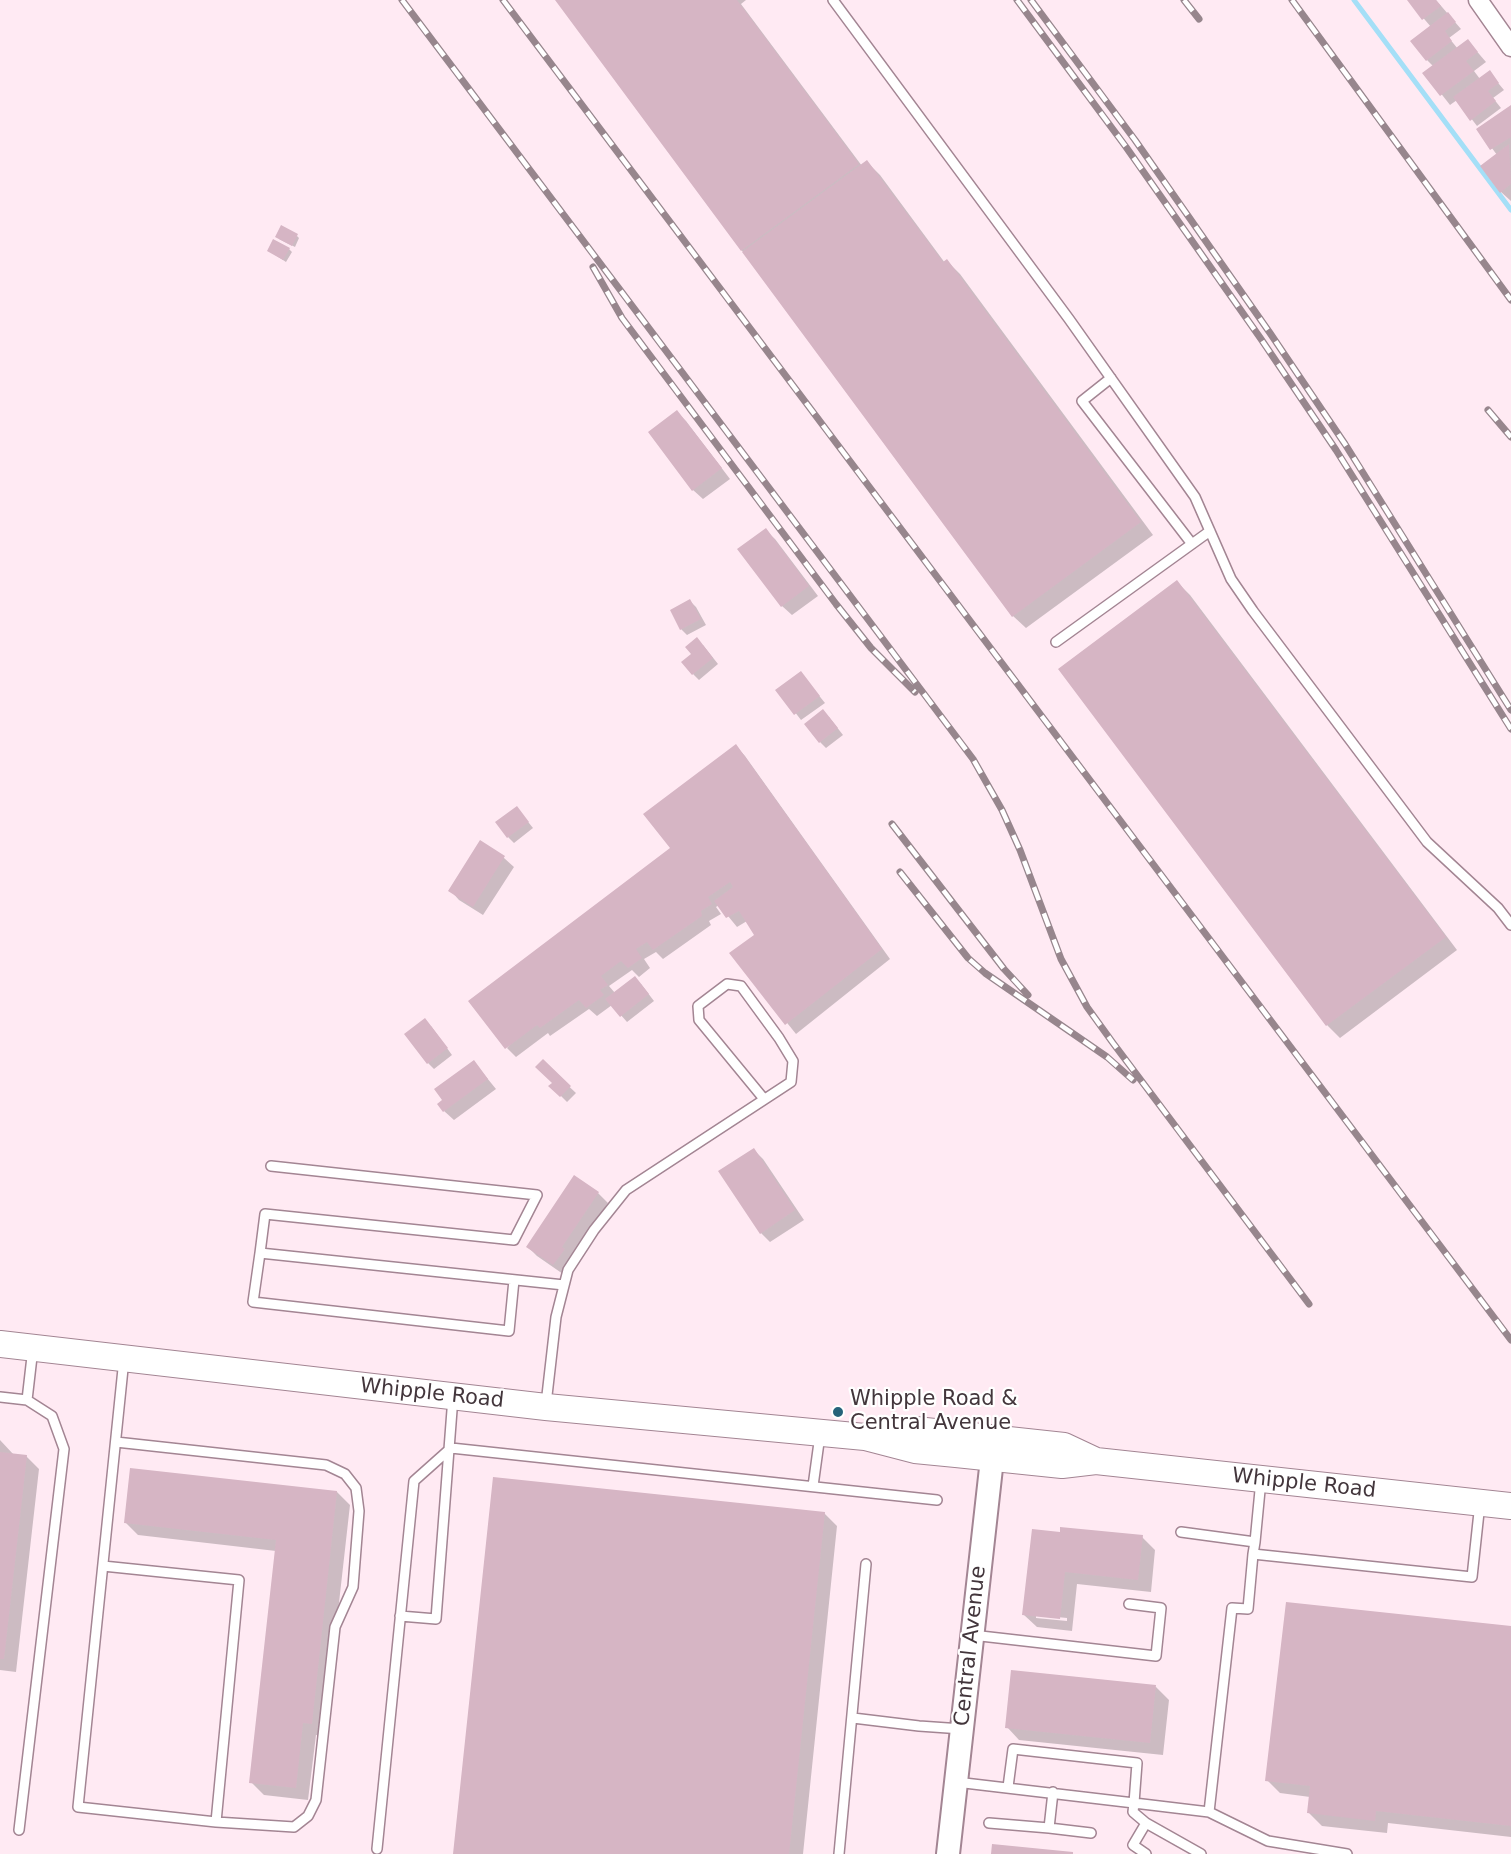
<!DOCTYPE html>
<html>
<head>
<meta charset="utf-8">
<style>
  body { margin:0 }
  canvas { display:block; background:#ffeaf3 }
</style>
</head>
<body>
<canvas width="1511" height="1854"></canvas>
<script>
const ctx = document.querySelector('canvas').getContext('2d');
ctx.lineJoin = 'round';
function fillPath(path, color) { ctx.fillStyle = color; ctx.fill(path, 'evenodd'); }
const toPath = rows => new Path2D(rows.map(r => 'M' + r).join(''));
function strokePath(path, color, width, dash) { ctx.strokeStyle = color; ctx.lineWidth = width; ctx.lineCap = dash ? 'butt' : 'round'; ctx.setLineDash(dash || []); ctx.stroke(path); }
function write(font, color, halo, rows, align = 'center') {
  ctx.font = font + ' "DejaVu Sans",sans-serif'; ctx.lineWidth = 4.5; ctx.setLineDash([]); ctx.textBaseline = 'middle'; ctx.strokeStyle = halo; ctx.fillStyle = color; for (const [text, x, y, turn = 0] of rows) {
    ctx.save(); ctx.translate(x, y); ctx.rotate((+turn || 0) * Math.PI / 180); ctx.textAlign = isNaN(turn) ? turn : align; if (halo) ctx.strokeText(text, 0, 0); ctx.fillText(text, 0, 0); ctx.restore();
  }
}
const shadow = toPath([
  [556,0,746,0,741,4,862,166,867,162,880,175,945,263,947,261,960,274,1153,535,1026,628,1013,616],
  [1408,0,1436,0,1461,29,1449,38,1458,49,1468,41,1486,62,1474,71,1480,79,1489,72,1504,90,1493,98,1501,108,1477,126,1457,100,1450,105,1425,73,1434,67,1427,60,1431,27],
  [1511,107,1511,201,1501,192,1497,155,1478,129],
  [297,236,299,238,295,247,279,239],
  [289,249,292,252,286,262,269,251],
  [677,412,686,421,730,479,703,499,693,490,650,433],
  [765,530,775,539,818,596,792,615,782,606],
  [1177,582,1190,595,1457,950,1340,1038,1327,1025],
  [690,601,696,607,706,625,687,635,681,629],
  [703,645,718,664,699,680,693,674],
  [801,673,825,703,801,720,778,690],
  [829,717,843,735,826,748,820,742],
  [736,746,745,756,890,959,796,1034,731,953,756,935,747,921,737,927,719,905,716,907,721,914,709,921,711,925,663,959,656,952,644,959,650,968,639,977,632,970,609,986,615,993,641,984,654,1001,627,1022,612,1005,597,1016,589,1009,550,1036,548,1033,516,1057,507,1048,672,848],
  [517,808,533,828,514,843,508,837],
  [480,842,504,858,514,867,483,915,459,900,450,890],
  [431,1026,452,1055,434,1069,428,1063],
  [474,1062,496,1089,454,1120,444,1111],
  [543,1062,576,1093,567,1102,551,1086,554,1083],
  [753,1149,763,1159,804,1220,770,1242,761,1233],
  [598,1193,608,1203,571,1257,573,1260,563,1274,537,1256,528,1247],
  [0,1440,14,1455,26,1456,39,1469,16,1672,0,1670],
  [337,1492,350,1505,324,1736,316,1735,308,1800,264,1795,251,1782,276,1551,138,1535,126,1523],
  [824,1513,837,1526,803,1854,455,1854],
  [1061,1533,1142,1537,1155,1550,1151,1592,1077,1584,1072,1631,1037,1627,1024,1615],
  [1036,1615,1067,1618,1067,1621,1036,1618],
  [1511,1627,1511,1837,1388,1823,1387,1833,1322,1826,1309,1813,1310,1797,1280,1793,1267,1780],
  [1156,1687,1169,1700,1163,1755,1019,1740,1007,1727]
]);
const stream = toPath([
  [1354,0,1511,210]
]);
const building = toPath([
  [555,0,737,0,859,164,741,251],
  [1407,0,1436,0,1441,6,1422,20],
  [1448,12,1456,22,1445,31,1452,41,1426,61,1410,41],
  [1468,39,1478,52,1466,61,1474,71,1440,96,1422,73],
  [1490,70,1499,83,1488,91,1496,101,1470,121,1453,97],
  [1511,105,1511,137,1490,150,1476,129],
  [1509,144,1511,184,1500,193,1480,166],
  [867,160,943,262,947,259,1141,522,1012,617,742,252],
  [281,225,298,234,292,246,275,237],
  [273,239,290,248,283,260,267,251],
  [677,410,722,468,692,491,648,432],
  [766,528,809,586,781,607,737,549],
  [1177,580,1446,937,1326,1026,1058,669],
  [690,599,701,619,680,630,670,610],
  [697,637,713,658,692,675,681,662,691,654,685,647],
  [801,671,820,696,794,715,775,690],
  [823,709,838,728,819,743,804,724],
  [736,744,882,949,785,1025,729,953,754,935,739,911,726,918,714,901,733,887,730,882,708,897,712,904,701,911,702,916,653,950,647,942,636,949,642,958,628,968,621,961,601,976,608,985,600,990,604,995,586,1008,579,1000,540,1028,537,1025,505,1049,468,1001,670,848,643,814],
  [517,806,529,822,507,838,495,822],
  [480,840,505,856,473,907,448,891],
  [635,976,649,994,620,1017,605,999],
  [425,1018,448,1048,427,1064,404,1034],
  [543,1059,571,1086,560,1097,548,1086,552,1083,535,1067],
  [474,1060,488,1079,443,1112,437,1104,442,1100,434,1089],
  [754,1148,795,1210,760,1234,718,1171],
  [574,1175,599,1192,562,1247,565,1249,553,1265,526,1247],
  [0,1452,27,1455,4,1659,0,1659],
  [130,1468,337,1491,312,1724,303,1723,296,1788,249,1783,276,1540,124,1523],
  [493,1477,825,1512,789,1854,453,1854],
  [1060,1527,1143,1535,1138,1580,1065,1572,1060,1619,1022,1615,1032,1529,1060,1532],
  [1286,1602,1511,1626,1511,1826,1376,1811,1375,1821,1307,1813,1310,1786,1265,1781],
  [1011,1670,1156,1685,1150,1743,1005,1728],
  [992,1844,1073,1852,1073,1854,991,1854]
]);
const service = toPath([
  [833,0,1069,319,1195,497,1231,579,1253,611,1427,842,1498,908,1511,925],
  [1111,378,1082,401,1192,544],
  [1056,642,1210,531],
  [271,1166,537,1195,514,1240,265,1214,260,1253,564,1285],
  [260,1253,253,1302,509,1331,514,1280],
  [0,1397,27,1400,52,1416,64,1449,19,1830],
  [27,1400,33,1348],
  [546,1404,556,1317,568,1270,594,1230,626,1190,791,1082,793,1061,779,1038,741,986,727,984,698,1006,699,1020,764,1099],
  [116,1442,326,1465,345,1474,356,1488,359,1511,353,1587,335,1627,316,1800,308,1816,294,1827,216,1822],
  [813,1486,820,1435],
  [1181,1532,1255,1542,1261,1480],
  [1255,1542,1253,1554,1472,1577,1480,1503],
  [103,1566,239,1580,216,1822,78,1807,124,1359],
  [400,1616,436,1619,453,1397],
  [972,1635,1156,1656,1161,1608,1129,1604],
  [853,1718,919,1726,962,1729],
  [956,1782,1134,1803,1137,1763,1013,1749,1008,1787],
  [1053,1792,1049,1828,1091,1833],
  [1209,1812,1232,1608,1248,1609,1253,1554],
  [989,1823,1049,1828],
  [1146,1823,1201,1854],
  [377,1849,414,1481,451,1448,937,1500],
  [839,1854,866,1564],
  [1146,1854,1133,1845,1146,1823,1133,1812,1134,1803,1209,1812,1268,1841,1347,1854]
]);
const minor = toPath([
  [1478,0,1511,47]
]);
const tertiary = toPath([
  [948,1854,994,1441]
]);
const secondary = toPath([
  [0,1344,546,1407,865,1437,915,1450,956,1454,1062,1465,1096,1461,1511,1506],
  [879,1435,916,1430,1064,1446,1096,1461]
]);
const rail = toPath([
  [402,0,973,759,1002,810,1020,850,1061,959,1087,1007,1113,1043,1309,1304],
  [503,0,1511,1340],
  [1017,0,1126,147,1261,339,1336,450,1511,729],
  [1031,0,1135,140,1270,333,1345,444,1511,710],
  [1184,0,1199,19],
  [1292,0,1511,300],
  [593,267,622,318,836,604,871,648,915,692],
  [1488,410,1511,437],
  [892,824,1004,969,1028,995],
  [900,872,968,958,985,973,1107,1057,1133,1080]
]);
const markers = [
  [838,1412,6,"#26637a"]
];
const streetNames = [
  ["Whipple Road",432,1394,6],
  ["Whipple Road",1304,1484,6],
  ["Central Avenue",971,1646,-84]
];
const poiNames = [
  ["Whipple Road &",850,1400],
  ["Central Avenue",850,1424]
];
fillPath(shadow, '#0003');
strokePath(stream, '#a4dff7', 5);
fillPath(building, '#d6b5c4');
strokePath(service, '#a38593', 12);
strokePath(minor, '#a38593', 21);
strokePath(tertiary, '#a38593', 26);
strokePath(secondary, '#a38593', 28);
strokePath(service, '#fff', 9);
strokePath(minor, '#fff', 18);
strokePath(tertiary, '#fff', 22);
strokePath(secondary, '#fff', 26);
strokePath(rail, '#97868d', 7);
strokePath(rail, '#fff', 4.5, [14]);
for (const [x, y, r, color] of markers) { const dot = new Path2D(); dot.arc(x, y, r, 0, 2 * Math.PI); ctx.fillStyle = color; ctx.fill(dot); strokePath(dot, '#fff', 2); }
write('21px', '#43363c', '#fff', streetNames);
write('21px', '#43363c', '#fff', poiNames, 'left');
</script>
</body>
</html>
